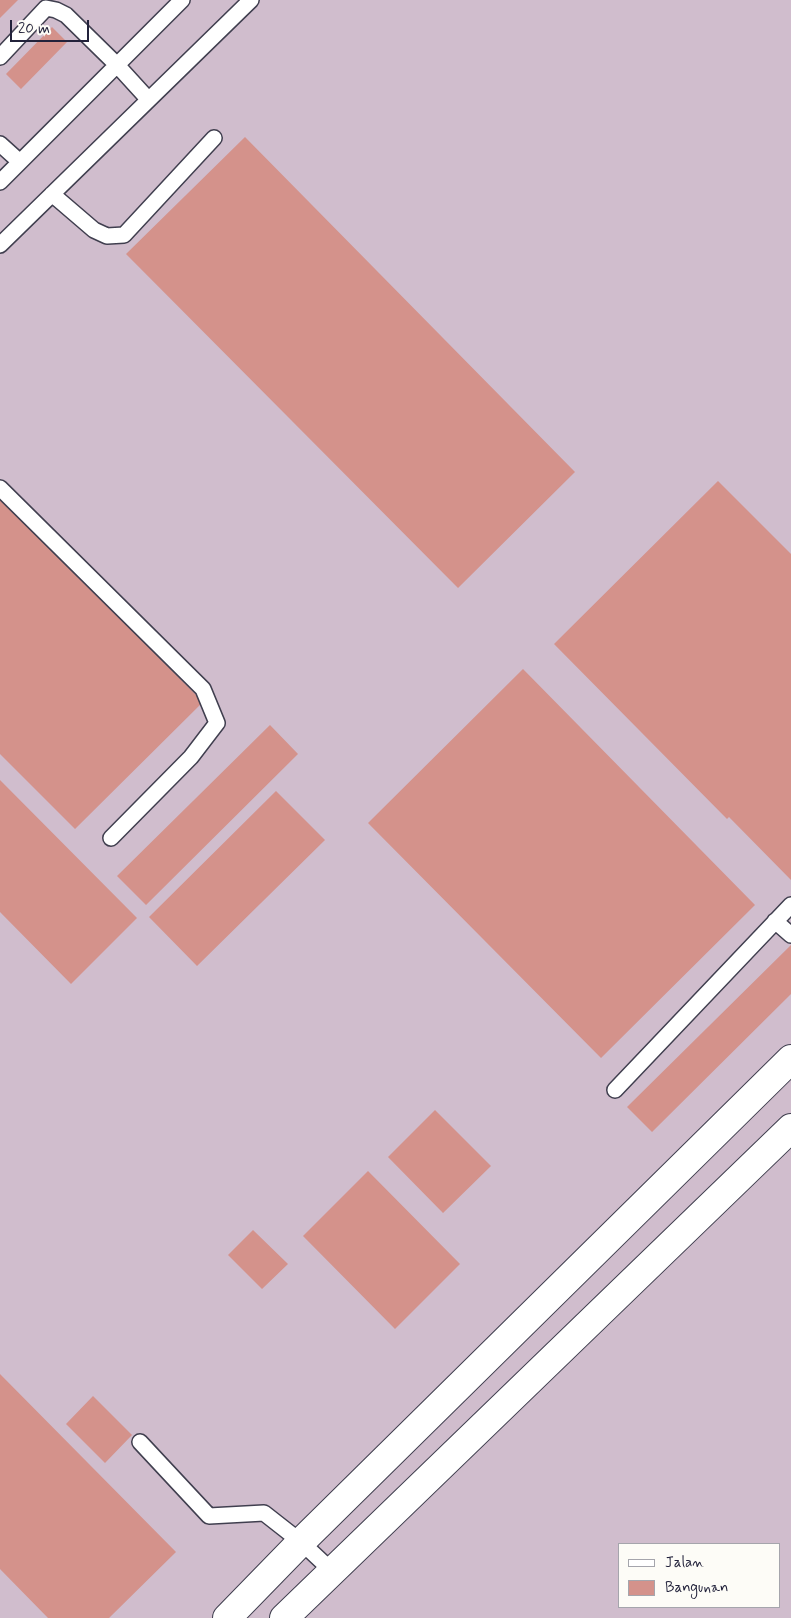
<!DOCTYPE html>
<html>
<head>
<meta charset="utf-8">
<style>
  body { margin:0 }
  #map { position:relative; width:791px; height:1618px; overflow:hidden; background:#ebe3c2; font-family:Mynerve,sans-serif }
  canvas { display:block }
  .legend { position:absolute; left:618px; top:1543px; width:162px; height:65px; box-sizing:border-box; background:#fdfcf7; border:1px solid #a5a5ac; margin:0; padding:6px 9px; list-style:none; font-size:15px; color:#22223b }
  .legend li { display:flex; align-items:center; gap:10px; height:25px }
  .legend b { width:25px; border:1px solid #a5a5ac }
  .scale { position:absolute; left:10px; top:20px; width:79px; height:22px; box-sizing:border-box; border:2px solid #22223b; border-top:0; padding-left:6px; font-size:15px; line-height:18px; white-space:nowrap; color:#22223b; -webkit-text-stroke:4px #fdfcf7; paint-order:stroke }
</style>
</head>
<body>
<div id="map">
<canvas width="791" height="1618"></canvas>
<ul class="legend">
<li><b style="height:6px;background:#fff"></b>Jalan</li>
<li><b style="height:14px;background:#d4928b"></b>Bangunan</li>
</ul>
<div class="scale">20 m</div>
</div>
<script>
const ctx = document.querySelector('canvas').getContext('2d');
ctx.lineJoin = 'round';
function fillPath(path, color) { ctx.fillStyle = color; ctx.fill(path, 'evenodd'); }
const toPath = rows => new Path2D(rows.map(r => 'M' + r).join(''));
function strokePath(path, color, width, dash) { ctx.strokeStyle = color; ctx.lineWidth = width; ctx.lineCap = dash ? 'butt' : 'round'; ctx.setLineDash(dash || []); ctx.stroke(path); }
const industrial = toPath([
  [0,0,791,0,791,1618,0,1618],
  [620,1544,780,1544,780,1607,620,1607]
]);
const building = toPath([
  [0,0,18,0,0,18],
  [52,27,67,42,21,89,6,74],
  [245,137,575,472,458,588,126,254],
  [718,481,791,554,791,880,729,817,727,819,554,644],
  [0,497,203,702,75,829,0,754],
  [523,669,755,905,601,1058,368,823],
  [270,725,298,754,146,905,117,876],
  [0,780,137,918,71,984,0,912],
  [276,791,325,840,197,966,149,917],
  [791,945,791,994,652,1132,627,1107],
  [435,1110,491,1166,443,1213,388,1157],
  [368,1171,460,1264,395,1329,303,1236],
  [253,1230,288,1264,262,1289,228,1255],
  [0,1374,176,1552,109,1618,48,1618,0,1569],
  [93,1396,132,1435,105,1463,66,1424]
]);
const lane = toPath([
  [0,57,46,8,56,10,66,15,117,65,148,99],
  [0,144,20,162],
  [0,182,182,0],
  [52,194,94,230,107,236,124,235,214,138],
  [0,245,251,0],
  [0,488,203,689,217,723,191,757,111,838],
  [775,921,791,935],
  [615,1090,791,905],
  [140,1442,209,1516,264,1513,301,1542,332,1571]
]);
const street = toPath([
  [227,1618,301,1542,791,1059],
  [284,1618,791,1128]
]);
fillPath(industrial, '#d0bdcd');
fillPath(building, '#d4928b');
strokePath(lane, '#403f4f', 18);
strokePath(street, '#403f4f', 30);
strokePath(lane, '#fff', 15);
strokePath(street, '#fff', 28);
</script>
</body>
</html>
